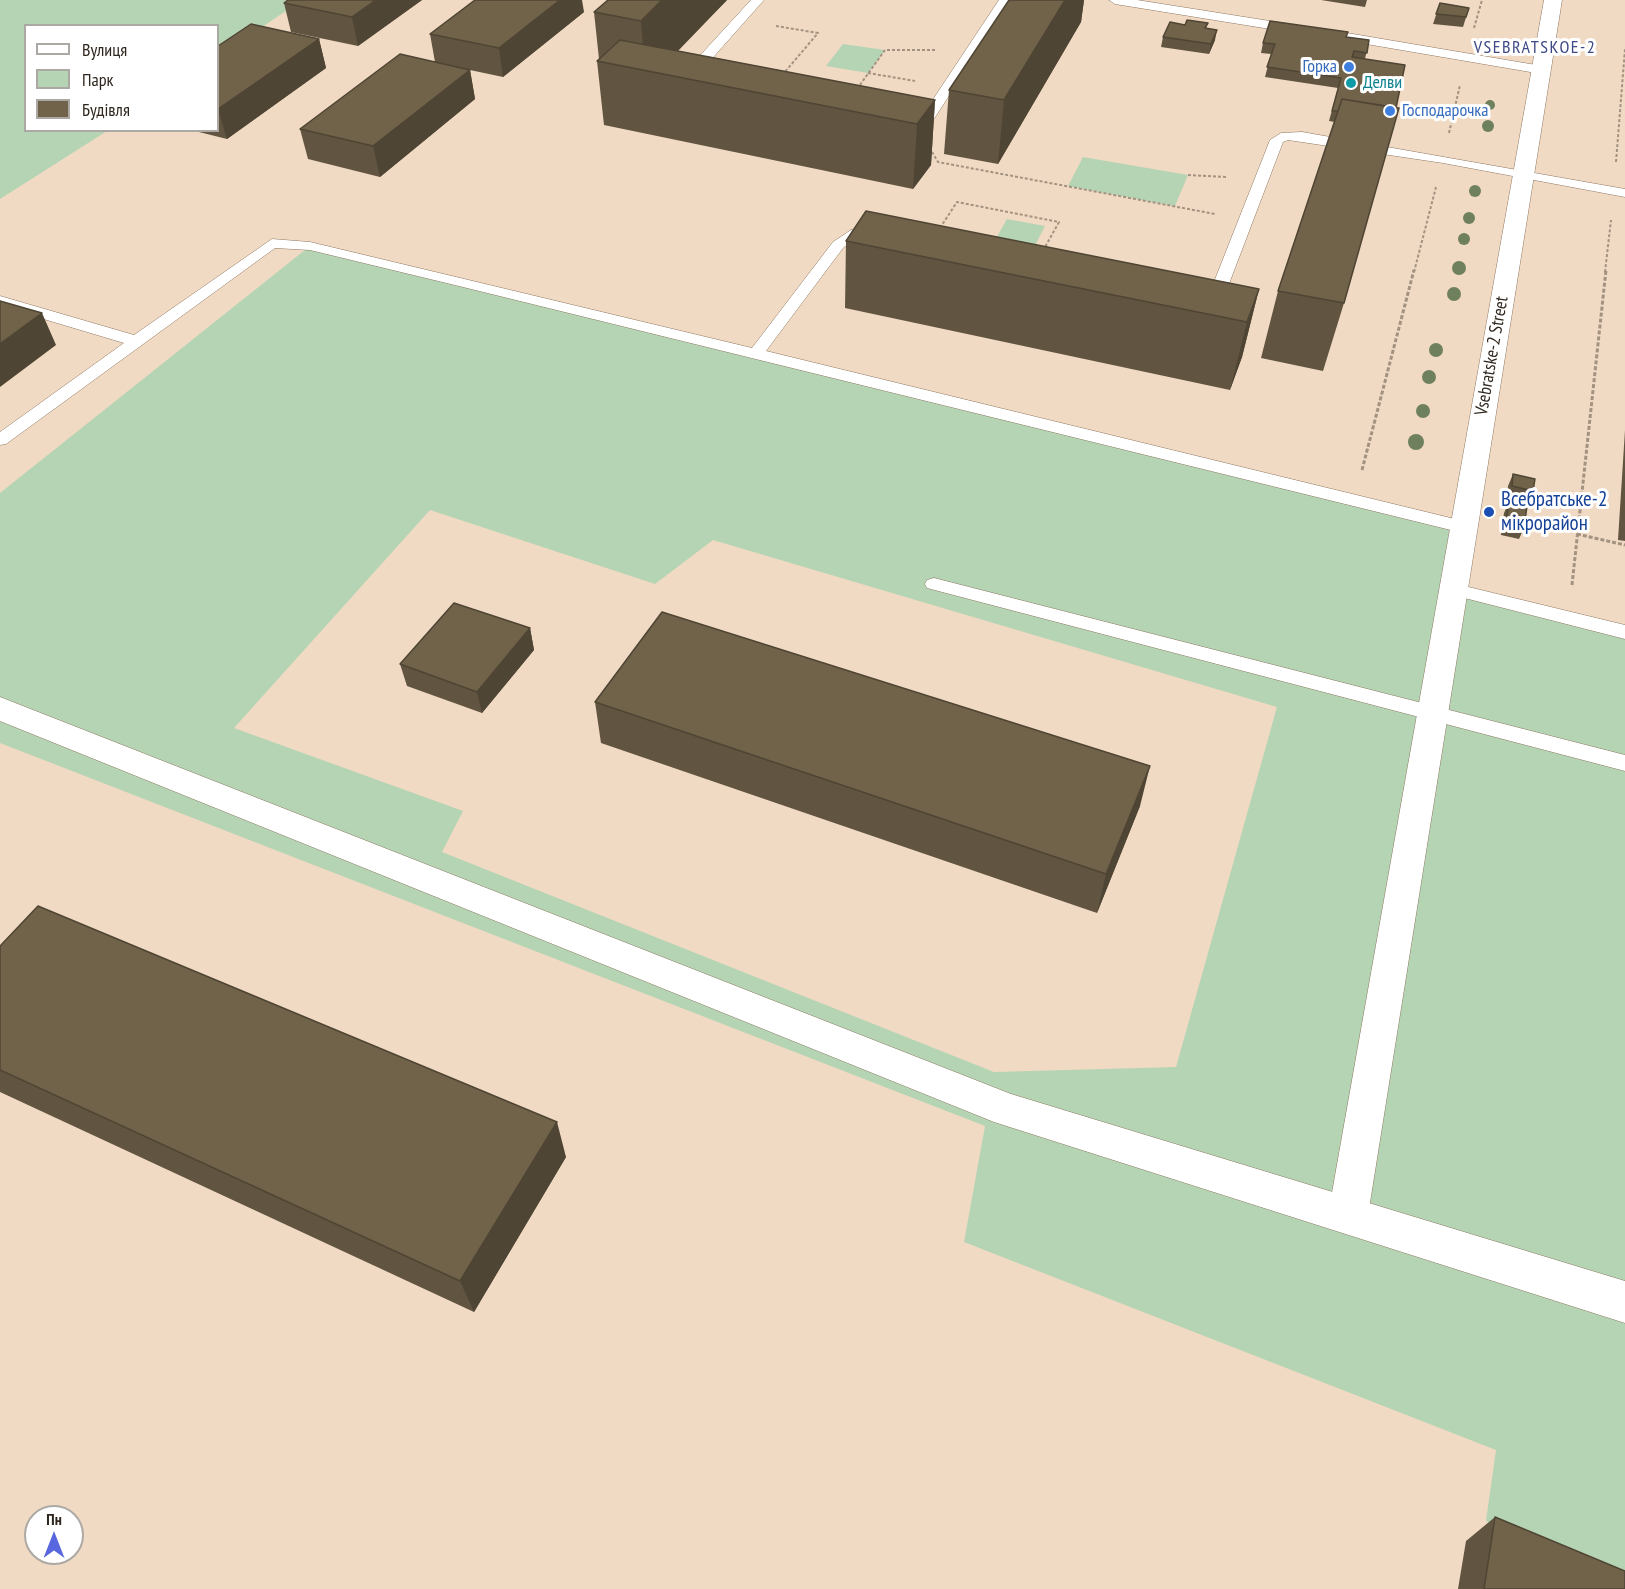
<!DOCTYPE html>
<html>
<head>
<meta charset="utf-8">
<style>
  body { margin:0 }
  #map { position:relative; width:1625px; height:1589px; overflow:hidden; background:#f1dac3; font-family:"PT Sans Narrow",sans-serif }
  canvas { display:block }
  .legend { position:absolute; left:24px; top:24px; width:195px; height:108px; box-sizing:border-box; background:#fff; border:2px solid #aca9a5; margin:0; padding:8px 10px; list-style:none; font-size:18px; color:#2f271e }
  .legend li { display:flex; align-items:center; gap:12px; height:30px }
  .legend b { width:30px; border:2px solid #aca9a5 }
  .north { position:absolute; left:24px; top:1505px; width:60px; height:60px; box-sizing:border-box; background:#fff; border:2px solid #aca9a5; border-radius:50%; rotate:0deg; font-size:16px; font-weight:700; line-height:24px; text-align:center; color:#2f271e }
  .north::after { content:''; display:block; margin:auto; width:21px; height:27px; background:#5867de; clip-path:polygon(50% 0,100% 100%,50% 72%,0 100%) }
</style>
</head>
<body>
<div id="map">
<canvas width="1625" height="1589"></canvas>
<ul class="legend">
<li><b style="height:8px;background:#fff"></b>Вулиця</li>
<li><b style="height:16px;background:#b4d4b4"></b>Парк</li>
<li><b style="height:16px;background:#71624a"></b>Будівля</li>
</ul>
<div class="north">Пн</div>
</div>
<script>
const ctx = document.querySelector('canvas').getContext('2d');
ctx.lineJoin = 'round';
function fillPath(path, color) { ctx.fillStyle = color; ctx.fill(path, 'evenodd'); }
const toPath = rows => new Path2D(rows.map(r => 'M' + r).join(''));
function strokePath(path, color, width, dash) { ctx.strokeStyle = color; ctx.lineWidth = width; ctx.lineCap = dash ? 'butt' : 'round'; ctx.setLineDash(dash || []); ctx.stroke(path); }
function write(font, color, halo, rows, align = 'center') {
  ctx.font = font + ' "PT Sans Narrow",sans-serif'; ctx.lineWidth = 6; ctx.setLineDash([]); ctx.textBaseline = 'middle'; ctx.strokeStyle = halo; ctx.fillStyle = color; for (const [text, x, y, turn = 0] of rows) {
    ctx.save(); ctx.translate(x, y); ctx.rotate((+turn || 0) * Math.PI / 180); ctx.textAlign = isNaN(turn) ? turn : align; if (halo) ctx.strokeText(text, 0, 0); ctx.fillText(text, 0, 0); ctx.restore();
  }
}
const green = toPath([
  [0,0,302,0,218,57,218,26,26,26,26,130,107,131,0,199],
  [843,44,885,50,868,73,826,66],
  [1083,157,1188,175,1175,206,1068,186],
  [1007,219,1045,226,1028,259,989,251],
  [310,246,1463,527,1453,589,1625,632,1625,1583,1486,1521,1496,1450,964,1242,985,1126,0,743,0,493],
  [430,510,655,584,713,540,1277,707,1176,1067,994,1072,442,852,463,811,234,728]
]);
const pathFar1 = toPath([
  [776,26,818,33,784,73],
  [1474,28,1482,0],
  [868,73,915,81],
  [857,89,885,50,935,50],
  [1449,133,1460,85],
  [932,152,938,162,1215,214],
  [1616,162,1625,49],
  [1188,175,1227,177],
  [940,228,957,202,1059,222,1044,249],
  [1414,272,1436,187],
  [1605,272,1611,220]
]);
const path = toPath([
  [1362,470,1414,270],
  [1577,534,1625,545],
  [1572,585,1606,270]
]);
const lane = toPath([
  [751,0,764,0,693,80,683,80,683,74,751,0],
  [999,0,1011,0,930,125,921,131,911,131,909,128,918,122,999,0],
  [1109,0,1137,0,1295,25,1301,29,1295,33,1115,4,1109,0],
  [1341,32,1542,66,1548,70,1542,74,1337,39,1335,36,1341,32],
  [1302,132,1625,189,1625,197,1443,163,1288,140,1283,142,1227,289,1208,302,1198,302,1195,299,1198,296,1212,287,1270,140,1281,133,1302,132],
  [851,230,878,233,885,237,878,241,854,239,843,248,766,351,1463,521,1472,527,1463,533,463,287,310,250,275,248,6,444,0,445,0,432,124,343,0,306,0,296,134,335,272,239,310,242,752,348,833,242,851,230],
  [934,578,1625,755,1625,771,927,588,925,584,927,580,934,578],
  [1452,583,1625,625,1625,639,1445,593,1443,589,1445,585,1452,583]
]);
const street = toPath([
  [0,697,1011,1094,1625,1281,1625,1323,994,1122,0,721,0,697]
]);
const secondary = toPath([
  [1544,0,1562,0,1368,1215,1362,1229,1348,1234,1334,1229,1328,1215,1544,0]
]);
const trees = [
  [1490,105,5],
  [1488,126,6],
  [1475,191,6],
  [1469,218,6],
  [1464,239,6],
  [1459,268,7],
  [1454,294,7],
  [1436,350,7],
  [1429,377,7],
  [1423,411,7],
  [1416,442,8]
];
const wall = toPath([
  [422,0,358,46,291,32,284,3],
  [727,0,678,51,935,100,931,165,913,189,604,125,597,61,599,59,594,12],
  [1009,0,1084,0,1081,22,998,164,944,154,949,90],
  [1321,0,1367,0,1365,7],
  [1440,3,1469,8,1463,27,1433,24],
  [584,12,503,77,470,70,475,99,380,177,308,159,300,129,435,62,430,34],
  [1207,28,1215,40,1209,54,1161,47,1163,37],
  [1346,37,1369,40,1365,59,1344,303,1323,371,1261,358,1278,291,1335,122,1329,121,1338,88,1265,77,1271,54,1261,53,1263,43],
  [319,39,326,68,227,139,191,130,218,130,218,46],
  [846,241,1259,289,1242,357,1230,390,845,308],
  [1625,430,1625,541,1618,540],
  [1513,474,1533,491,1528,502,1507,497,1508,486],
  [1509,502,1524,528,1519,539,1501,535,1504,513],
  [530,628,534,650,482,713,407,686,400,664],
  [595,702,1140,806,1097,913,601,743],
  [0,946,566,1157,474,1312,0,1092],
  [1495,1517,1625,1589,1458,1589,1466,1541]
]);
const shadedWall = toPath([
  [376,0,422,0,358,46,352,17],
  [560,0,582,0,584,12,503,77,499,48],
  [662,0,727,0,656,73,645,71,641,21],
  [1065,0,1084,0,1081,22,998,164,1004,100],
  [1217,30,1215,40,1209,54,1211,44],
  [319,39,326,68,227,139,218,109],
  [470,70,475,99,380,177,373,146],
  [935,100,931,165,913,189,917,124],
  [1259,289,1242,357,1230,390,1247,322],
  [42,313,56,345,0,387,0,344],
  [530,628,534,650,482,713,477,692],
  [1150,766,1140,806,1097,913,1106,874],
  [557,1122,566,1157,474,1312,460,1281]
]);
const building = toPath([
  [288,0,376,0,352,17,284,3,288,0],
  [475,0,560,0,499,48,430,34,475,0],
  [608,0,662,0,641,21,594,12,608,0],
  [1009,0,1065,0,1004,100,949,90,1009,0],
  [1440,3,1469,8,1466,17,1436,14,1440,3],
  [1187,20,1208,23,1205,28,1217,30,1211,44,1163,37,1170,22,1185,25,1187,20],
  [1270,21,1348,32,1346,37,1369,40,1367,53,1354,51,1352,57,1405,65,1396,108,1342,99,1338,111,1332,111,1341,78,1267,67,1275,44,1263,43,1270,21],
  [251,24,319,39,218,109,218,46,251,24],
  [620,40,935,100,917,124,597,61,620,40],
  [400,54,470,70,373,146,300,129,400,54],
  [1342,99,1399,108,1344,303,1278,291,1342,99],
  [866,211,1259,289,1247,322,846,241,866,211],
  [0,301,42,313,0,344,0,301],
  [1513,474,1535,479,1533,491,1512,486,1513,474],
  [1509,502,1527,506,1524,528,1506,524,1509,502],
  [454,603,530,628,477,692,400,664,454,603],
  [662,612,1150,766,1106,874,595,702,662,612],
  [38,906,557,1122,460,1281,0,1070,0,946,38,906],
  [1495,1517,1625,1571,1625,1589,1484,1589,1495,1517]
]);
const markers = [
  [1349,67,6,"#3f7fe0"],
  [1351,83,6,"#0f9aa8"],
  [1390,111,6,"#3f7fe0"],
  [1489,512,6,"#1a4fb4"]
];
const farNeighbourhoodnames = [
  ["VSEBRATSKOE-2",1535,48]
];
const farShopnames = [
  ["Горка",1337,67],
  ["Господарочка",1402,111,"left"]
];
const farCulturenames = [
  ["Делви",1363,83]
];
const farStreetnames = [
  ["Vsebratske-2 Street",1492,356,-80]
];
const transitNames = [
  ["Всебратське-2",1501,500],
  ["мікрорайон",1501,524]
];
fillPath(green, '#b4d4b4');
strokePath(lane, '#8d7863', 1);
strokePath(street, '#8d7863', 1);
strokePath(secondary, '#8d7863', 1);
strokePath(pathFar1, '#a39281', 2, [3, 2]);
strokePath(path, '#a39281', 3, [4, 2]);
fillPath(lane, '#fff');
fillPath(street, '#fff');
fillPath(secondary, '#fff');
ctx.fillStyle = '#6f805e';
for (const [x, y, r] of trees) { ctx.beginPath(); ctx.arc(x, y, r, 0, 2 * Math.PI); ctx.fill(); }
fillPath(wall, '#615440');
fillPath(shadedWall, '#4f4534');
fillPath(building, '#71624a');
strokePath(building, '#4f4534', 1.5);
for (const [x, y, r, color] of markers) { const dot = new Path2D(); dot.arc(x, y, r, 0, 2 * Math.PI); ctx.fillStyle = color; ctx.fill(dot); strokePath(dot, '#fff', 2); }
ctx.letterSpacing = '1.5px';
write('18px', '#3e4985', '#fff', farNeighbourhoodnames);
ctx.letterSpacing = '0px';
write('18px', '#366cbe', '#fff', farShopnames, 'right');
write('18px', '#0d838f', '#fff', farCulturenames, 'left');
write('18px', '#2f271e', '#fff', farStreetnames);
write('21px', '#164399', '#fff', transitNames, 'left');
</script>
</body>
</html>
